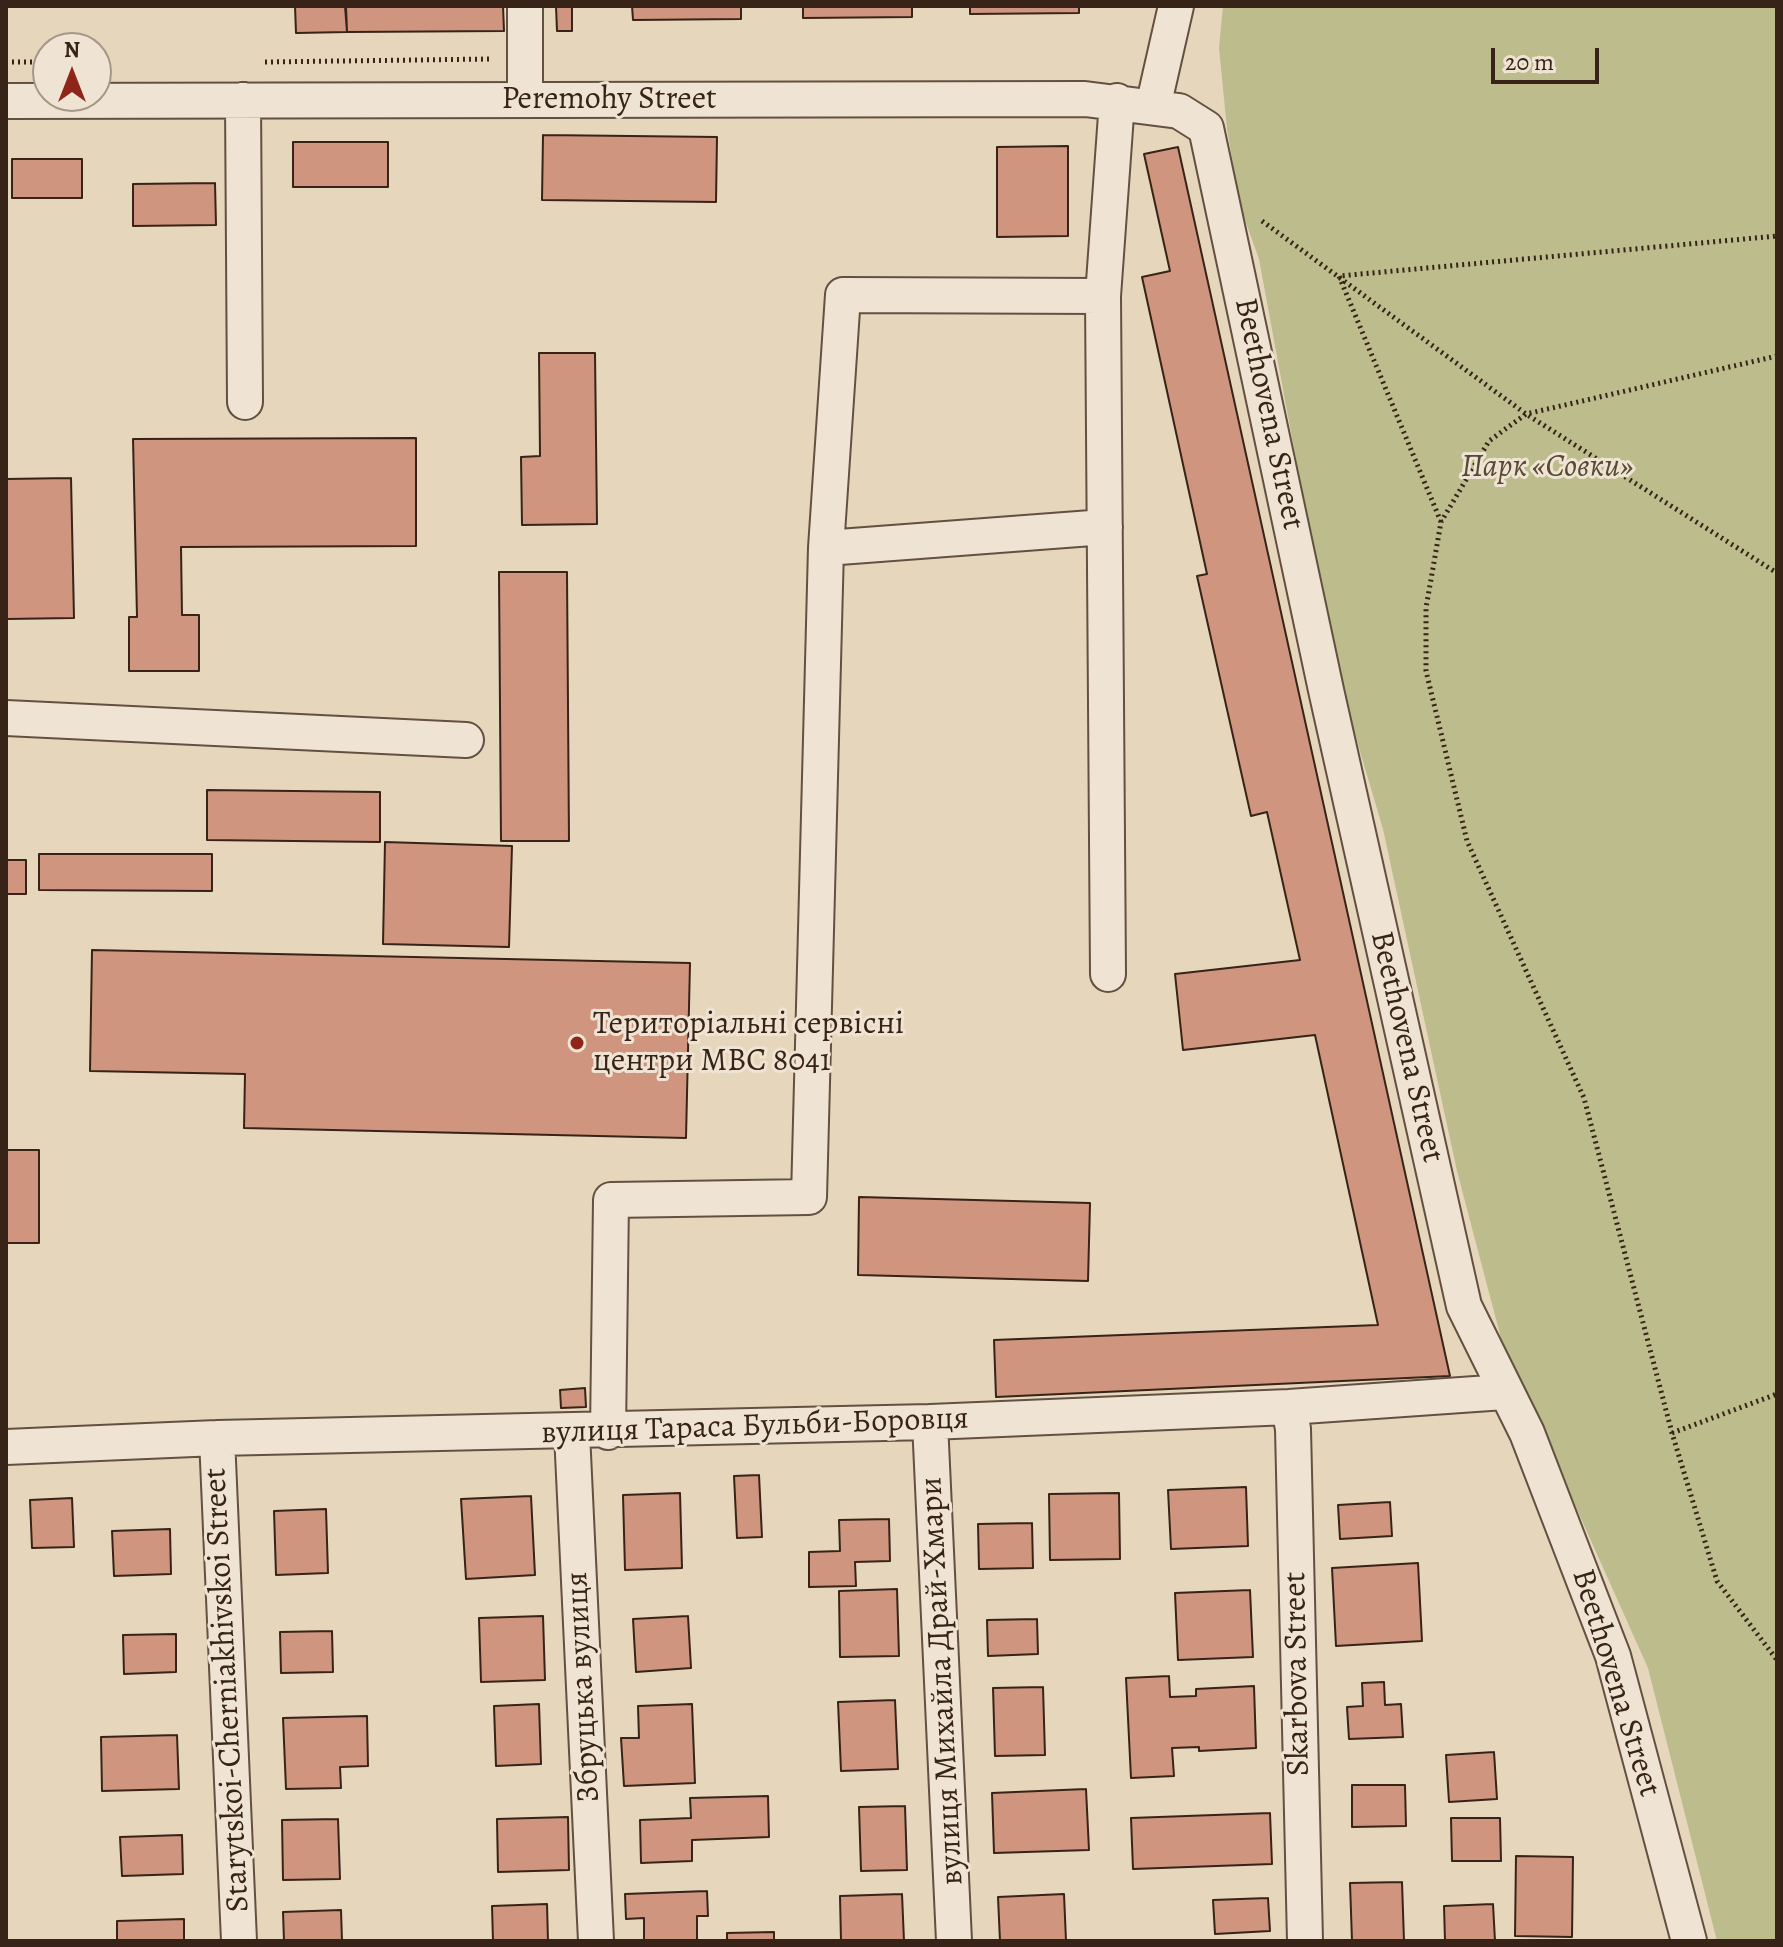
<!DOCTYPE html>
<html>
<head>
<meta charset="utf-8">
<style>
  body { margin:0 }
  #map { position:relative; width:1783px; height:1947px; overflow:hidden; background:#e6d6bc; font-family:Alegreya,serif }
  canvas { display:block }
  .frame { position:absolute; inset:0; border:8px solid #372317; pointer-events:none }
  .north { position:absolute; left:32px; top:32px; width:80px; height:80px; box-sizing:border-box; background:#efe4d3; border:2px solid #a59788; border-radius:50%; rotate:0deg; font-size:22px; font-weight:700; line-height:32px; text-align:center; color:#372317 }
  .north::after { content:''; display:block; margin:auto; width:28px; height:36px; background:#8f2418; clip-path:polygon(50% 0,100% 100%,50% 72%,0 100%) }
  .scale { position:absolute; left:1491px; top:48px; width:108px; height:36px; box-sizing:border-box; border:4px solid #372317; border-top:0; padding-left:10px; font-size:24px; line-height:28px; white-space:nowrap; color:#372317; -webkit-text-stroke:6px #efe4d3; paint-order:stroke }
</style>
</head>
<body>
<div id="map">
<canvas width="1783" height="1947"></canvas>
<div class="frame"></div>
<div class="north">N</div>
<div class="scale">20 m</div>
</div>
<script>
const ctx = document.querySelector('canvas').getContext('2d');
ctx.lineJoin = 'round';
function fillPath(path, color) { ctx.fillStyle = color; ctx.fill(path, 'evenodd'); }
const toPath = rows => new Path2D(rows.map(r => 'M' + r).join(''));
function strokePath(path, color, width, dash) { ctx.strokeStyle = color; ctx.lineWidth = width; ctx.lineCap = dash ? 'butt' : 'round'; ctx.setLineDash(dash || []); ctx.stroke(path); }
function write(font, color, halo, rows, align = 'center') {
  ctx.font = font + ' Alegreya,serif'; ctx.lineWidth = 6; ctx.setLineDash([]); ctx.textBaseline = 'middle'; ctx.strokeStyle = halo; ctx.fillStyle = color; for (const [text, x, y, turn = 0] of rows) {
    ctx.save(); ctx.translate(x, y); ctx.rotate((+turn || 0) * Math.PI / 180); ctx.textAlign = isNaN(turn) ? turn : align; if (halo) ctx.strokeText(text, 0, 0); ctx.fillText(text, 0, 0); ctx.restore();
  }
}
const green = toPath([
  [1223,6,1777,6,1777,1941,1717,1941,1648,1668,1502,1342,1457,1171,1383,829,1333,660,1259,259,1240,206,1227,129,1219,48]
]);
const building = toPath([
  [295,6,345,6,347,32,296,33,295,6],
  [346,6,503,6,504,31,347,32,346,6],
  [556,6,572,6,572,31,557,31,556,6],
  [632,6,741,6,741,19,633,20,632,6],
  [803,6,912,6,912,17,803,18,803,6],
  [970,6,1079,6,1079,13,970,14,970,6],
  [543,135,717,137,716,202,542,200,543,135],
  [293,142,388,142,388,187,293,187,293,142],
  [1068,146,1068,236,997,237,997,147,1068,146],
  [1178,147,1450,1376,996,1397,994,1340,1378,1325,1315,1035,1183,1050,1175,974,1300,960,1267,812,1251,816,1197,576,1207,574,1142,277,1170,271,1144,154,1178,147],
  [12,159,82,159,82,198,12,198,12,159],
  [215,183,216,225,133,226,133,184,215,183],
  [539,353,595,353,597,524,522,525,521,457,540,456,539,353],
  [416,438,416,546,181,547,182,615,199,615,199,671,129,671,129,617,137,617,133,439,416,438],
  [71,478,74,618,6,619,6,479,71,478],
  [499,572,567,572,569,841,501,841,499,572],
  [207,790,380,792,380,842,207,840,207,790],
  [385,842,512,846,509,947,383,944,385,842],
  [39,854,212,854,212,891,39,890,39,854],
  [6,860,26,860,26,894,6,894,6,860],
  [92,950,690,963,686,1138,244,1128,245,1074,90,1071,92,950],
  [6,1150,39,1150,39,1243,6,1243,6,1150],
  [859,1197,1090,1203,1088,1281,858,1275,859,1197],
  [585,1388,586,1407,561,1408,560,1390,585,1388],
  [759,1475,762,1537,737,1538,734,1476,759,1475],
  [1246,1487,1248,1546,1171,1549,1168,1490,1246,1487],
  [680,1493,682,1568,625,1570,623,1495,680,1493],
  [1119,1493,1120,1559,1050,1560,1049,1494,1119,1493],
  [531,1496,535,1575,466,1579,461,1499,531,1496],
  [72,1498,74,1547,32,1548,30,1500,72,1498],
  [1390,1502,1392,1536,1340,1539,1338,1505,1390,1502],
  [326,1509,328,1573,276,1575,274,1511,326,1509],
  [889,1519,890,1561,855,1562,856,1586,809,1587,809,1552,840,1551,839,1520,889,1519],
  [1032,1523,1033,1568,979,1569,978,1524,1032,1523],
  [170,1529,171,1574,114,1576,112,1531,170,1529],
  [1418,1563,1422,1641,1336,1646,1332,1568,1418,1563],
  [897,1589,899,1656,840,1657,839,1591,897,1589],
  [1250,1590,1253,1657,1178,1660,1175,1593,1250,1590],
  [543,1616,545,1680,481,1682,479,1618,543,1616],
  [688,1616,691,1668,636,1672,633,1619,688,1616],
  [1037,1619,1038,1654,988,1656,987,1620,1037,1619],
  [332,1631,333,1672,281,1673,280,1632,332,1631],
  [176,1634,176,1672,124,1674,123,1635,176,1634],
  [1169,1676,1170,1697,1196,1696,1196,1689,1254,1686,1256,1748,1199,1751,1199,1747,1172,1748,1174,1776,1131,1778,1126,1678,1169,1676],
  [1384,1682,1385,1705,1401,1704,1403,1737,1349,1739,1347,1707,1363,1706,1362,1683,1384,1682],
  [1043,1687,1045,1755,995,1756,993,1688,1043,1687],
  [895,1700,898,1769,841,1771,838,1702,895,1700],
  [539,1704,541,1764,496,1766,494,1706,539,1704],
  [692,1704,695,1783,624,1786,621,1738,639,1738,638,1706,692,1704],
  [367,1716,368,1766,340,1767,341,1788,286,1789,283,1718,367,1716],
  [177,1735,179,1789,102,1791,101,1737,177,1735],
  [1494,1752,1497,1799,1449,1802,1446,1755,1494,1752],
  [1352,1785,1405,1785,1406,1826,1352,1827,1352,1785],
  [1086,1789,1089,1850,994,1853,992,1793,1086,1789],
  [768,1796,769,1837,692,1840,692,1861,641,1863,640,1820,691,1818,690,1798,768,1796],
  [905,1806,907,1870,861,1871,859,1807,905,1806],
  [1270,1813,1272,1864,1133,1869,1131,1818,1270,1813],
  [568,1817,569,1870,498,1872,497,1819,568,1817],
  [1451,1818,1500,1818,1501,1861,1452,1861,1451,1818],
  [338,1819,340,1879,283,1880,282,1820,338,1819],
  [182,1835,183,1874,122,1876,120,1837,182,1835],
  [1516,1856,1573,1857,1572,1937,1515,1936,1516,1856],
  [1402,1882,1404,1941,1352,1941,1350,1883,1402,1882],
  [707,1891,708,1916,697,1916,697,1941,644,1941,644,1918,626,1919,625,1894,707,1891],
  [902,1894,904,1941,841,1941,840,1896,902,1894],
  [1064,1894,1066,1941,1000,1941,998,1897,1064,1894],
  [1268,1898,1270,1931,1215,1934,1213,1900,1268,1898],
  [547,1904,548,1941,493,1941,492,1906,547,1904],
  [1493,1904,1495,1941,1445,1941,1444,1906,1493,1904],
  [341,1910,342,1941,284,1941,283,1912,341,1910],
  [184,1919,184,1941,117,1941,117,1921,184,1919],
  [774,1932,774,1941,727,1941,727,1933,774,1932]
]);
const path = toPath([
  [6,62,33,62],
  [265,62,491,59],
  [1262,221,1526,414,1777,573],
  [1777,356,1526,414,1489,441,1441,522,1426,608,1426,671,1467,841,1584,1098,1672,1433,1717,1581,1777,1660],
  [1441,522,1339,276,1777,236],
  [1672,1433,1777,1394]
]);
const minor = toPath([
  [525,6,525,100],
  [243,100,245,402],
  [6,101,1085,99,1179,111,1206,128,1326,690,1464,1306,1527,1433,1613,1656,1689,1941],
  [1153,107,1176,6],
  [826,548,1105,527],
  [6,718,466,740],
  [1108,974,1103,296,1117,101],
  [1289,1407,1293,1429,1305,1941],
  [930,1422,954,1941],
  [608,1432,611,1200,809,1197,826,548,843,295,1103,296],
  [572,1433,596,1941],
  [217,1438,239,1941],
  [6,1447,217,1438,930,1422,1289,1407,1504,1392]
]);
const markers = [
  [577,1043,8,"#8f2418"]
];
const streetNames = [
  ["Peremohy Street",609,100],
  ["Beethovena Street",1268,414,78],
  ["Beethovena Street",1406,1047,77],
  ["вулиця Тараса Бульби-Боровця",755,1427,-2],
  ["Skarbova Street",1298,1674,-91],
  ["вулиця Михайла Драй-Хмари",943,1681,-93],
  ["Beethovena Street",1615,1683,73],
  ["Збруцька вулиця",584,1687,-93],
  ["Starytskoi-Cherniakhivskoi Street",228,1690,-93]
];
const parkNames = [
  ["Парк «Совки»",1547,468]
];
const poiNames = [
  ["Територіальні сервісні",593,1025],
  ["центри МВС 8041",593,1062]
];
fillPath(green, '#bcbc8c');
fillPath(building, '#cf957e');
strokePath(building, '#372317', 2);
strokePath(minor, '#635040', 38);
strokePath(path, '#372317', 5, [2, 4]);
strokePath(minor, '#efe4d3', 34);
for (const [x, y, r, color] of markers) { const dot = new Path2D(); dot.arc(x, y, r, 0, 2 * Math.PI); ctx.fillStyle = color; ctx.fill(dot); strokePath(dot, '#efe4d3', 3); }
write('32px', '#372317', '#efe4d3', streetNames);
write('italic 32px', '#584934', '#efe4d3', parkNames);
write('32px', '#372317', '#efe4d3', poiNames, 'left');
</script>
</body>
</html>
